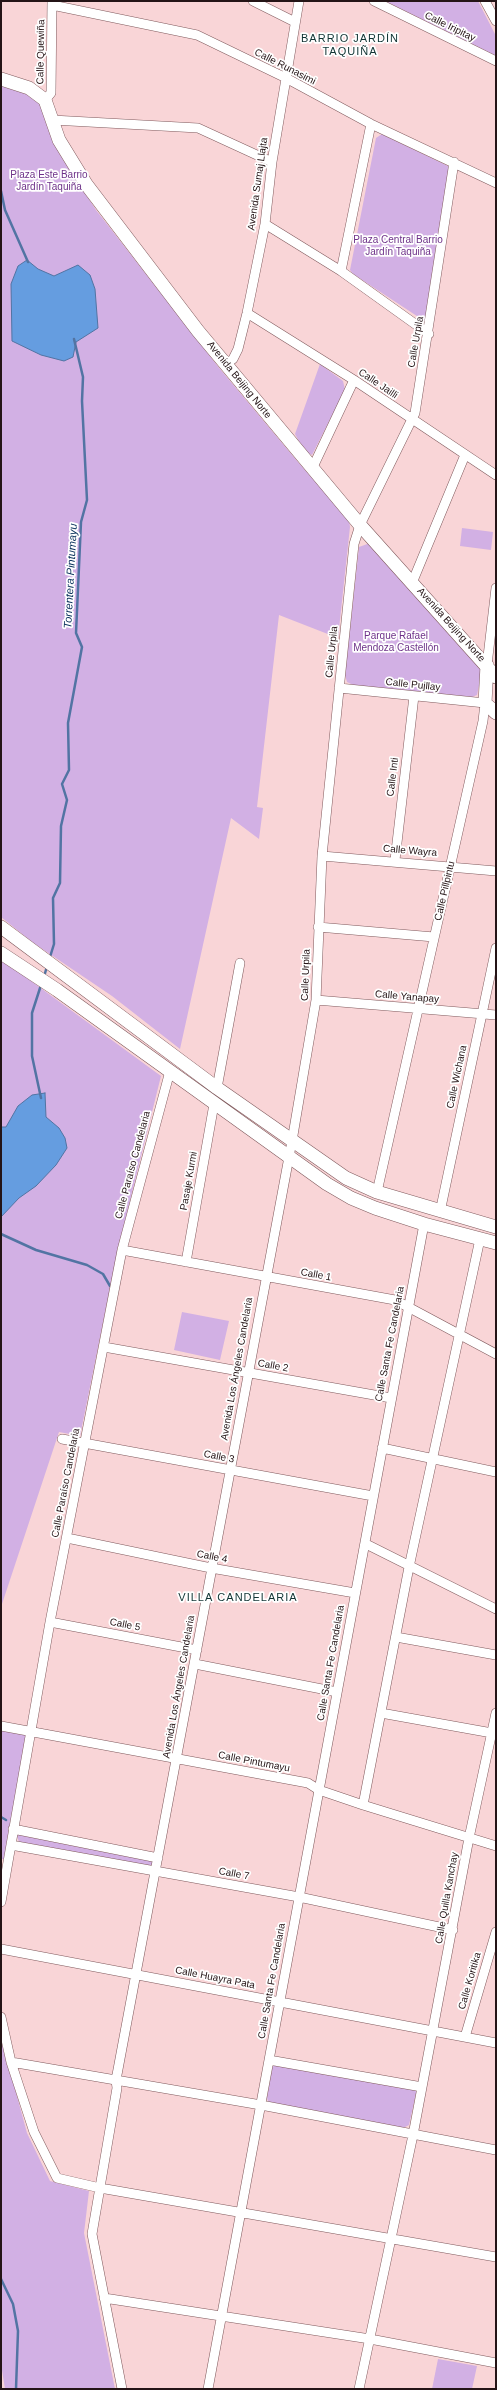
<!DOCTYPE html>
<html>
<head>
<meta charset="utf-8">
<style>
  body { margin:0 }
  #map { position:relative; width:497px; height:2390px; overflow:hidden; background:#f9d5d7; font-family:Helvetica,sans-serif }
  canvas { display:block }
  .frame { position:absolute; inset:0; border:2px solid #241416; pointer-events:none }
</style>
</head>
<body>
<div id="map">
<canvas width="497" height="2390"></canvas>
<div class="frame"></div>
</div>
<script>
const ctx = document.querySelector('canvas').getContext('2d');
ctx.lineJoin = 'round';
function fillPath(path, color) { ctx.fillStyle = color; ctx.fill(path, 'evenodd'); }
const toPath = rows => new Path2D(rows.map(r => 'M' + r).join(''));
function strokePath(path, color, width, dash) { ctx.strokeStyle = color; ctx.lineWidth = width; ctx.lineCap = dash ? 'butt' : 'round'; ctx.setLineDash(dash || []); ctx.stroke(path); }
function write(font, color, halo, rows, align = 'center') {
  ctx.font = font + ' Helvetica,sans-serif'; ctx.lineWidth = 3.5; ctx.setLineDash([]); ctx.textBaseline = 'middle'; ctx.strokeStyle = halo; ctx.fillStyle = color; for (const [text, x, y, turn = 0] of rows) {
    ctx.save(); ctx.translate(x, y); ctx.rotate((+turn || 0) * Math.PI / 180); ctx.textAlign = isNaN(turn) ? turn : align; if (halo) ctx.strokeText(text, 0, 0); ctx.fillText(text, 0, 0); ctx.restore();
  }
}
const green = toPath([
  [385,1,478,1,496,36,496,56],
  [1,84,23,91,40,103,59,153,96,210,220,369,298,462,349,520,350,527,338,638,279,615,257,807,263,808,259,839,231,818,180,1049,112,996,32,942,1,917],
  [382,134,450,167,426,322,353,274,350,270,376,138],
  [320,364,343,381,345,390,312,455,304,451,295,434],
  [462,528,493,532,491,550,460,546],
  [370,543,476,659,482,671,477,695,472,697,355,686,347,682,345,675,359,547],
  [1,959,161,1076,118,1249,80,1436,59,1432,1,1607],
  [182,1312,229,1321,220,1360,174,1350],
  [1,1730,26,1735,4,1859,1,1859],
  [20,1834,153,1861,152,1867,19,1842,17,1836],
  [1,2037,27,2133,50,2181,89,2191,84,2233,115,2389,5,2389,1,2364],
  [273,2063,417,2089,409,2125,403,2128,269,2104,267,2098],
  [438,2359,477,2366,472,2389,432,2389]
]);
const water = toPath([
  [27,260,38,269,54,276,78,265,90,275,95,289,98,328,76,342,73,357,64,361,41,355,12,341,11,284,18,266,27,260],
  [45,1093,46,1117,59,1128,65,1138,67,1148,56,1165,36,1186,19,1198,1,1217,1,1127,6,1127,18,1106,32,1095,45,1093]
]);
const stream = toPath([
  [1,191,5,210,28,262],
  [50,957,54,944,53,898,60,883,61,826,67,800,62,784,69,770,68,723,82,647,76,633,81,522,87,500,82,401,83,377,74,339],
  [44,977,47,966],
  [41,1098,32,1056,32,1013,41,985],
  [1,1234,36,1250,87,1265,103,1274,110,1286],
  [1,1817,6,1820],
  [1,2279,13,2304,18,2331,16,2389]
]);
const street = toPath([
  [253,1,295,22],
  [374,1,496,61],
  [485,1,496,21],
  [52,5,197,35,286,78,371,124,496,183],
  [45,100,51,93,52,1],
  [52,120,198,128,272,162],
  [265,224,341,271,429,334],
  [341,271,371,124],
  [247,313,354,380,496,475],
  [225,365,233,359,238,349,247,313,265,224,272,162,299,1],
  [312,469,354,380],
  [412,583,465,455],
  [487,665,496,588],
  [339,688,485,703,483,721,377,1192],
  [322,856,496,871],
  [395,860,414,696],
  [318,927,434,937],
  [316,1000,496,1015],
  [217,1088,240,963],
  [440,1212,496,948],
  [122,1250,395,1300,496,1354],
  [186,1262,214,1104],
  [104,1347,391,1398],
  [62,1439,373,1496],
  [382,1448,496,1472],
  [67,1538,211,1568,355,1593],
  [366,1544,496,1609],
  [50,1622,197,1650],
  [396,1637,496,1655],
  [195,1664,337,1692],
  [381,1713,492,1733],
  [1,1726,308,1783,319,1790,363,1805,496,1846],
  [363,1805,409,1567,480,1239],
  [13,1829,158,1858],
  [11,1845,299,1897,453,1930],
  [1,1902,50,1622,122,1250,170,1071],
  [1,1949,496,2043],
  [1,2017,11,2062,34,2132,57,2178,100,2188,496,2257],
  [465,2037,496,1932],
  [269,2060,422,2087],
  [11,2062,261,2105,496,2150],
  [104,2298,370,2339,496,2363],
  [122,2389,92,2234,117,2088,116,2080,292,1141,316,1000,322,856,354,544,360,525,415,413,454,162],
  [208,2389,424,1224],
  [359,2389,413,2135,469,1838,496,1713]
]);
const secondary = toPath([
  [1,79,29,88,45,100,59,140,86,184,198,331,360,525,496,677],
  [487,665,485,703,496,713],
  [1,927,217,1088,346,1178,377,1192,496,1227],
  [1,953,57,990,327,1184,351,1198,375,1208,424,1224,496,1243]
]);
const streetNames = [
  ["Calle Iripitay",450,27,26],
  ["Calle Quewiña",41,52,-89],
  ["Calle Runasimi",285,67,27],
  ["Avenida Sumaj Llajta",258,184,-82],
  ["Calle Urpila",416,342,-80],
  ["Avenida Beijing Norte",239,380,51],
  ["Calle Jailli",378,384,34],
  ["Avenida Beijing Norte",451,625,48],
  ["Calle Urpila",332,652,-84],
  ["Calle Pujllay",413,685,6],
  ["Calle Inti",393,777,-83],
  ["Calle Wayra",410,851,5],
  ["Calle Pillpintu",445,891,-77],
  ["Calle Urpila",306,975,-88],
  ["Calle Yanapay",407,997,5],
  ["Calle Wichana",457,1077,-78],
  ["Calle Paraíso Candelaria",133,1165,-75],
  ["Pasaje Kurmi",189,1181,-80],
  ["Calle 1",316,1275,10],
  ["Calle Santa Fe Candelaria",390,1344,-79],
  ["Calle 2",273,1366,10],
  ["Avenida Los Ángeles Candelaria",237,1369,-80],
  ["Calle 3",219,1457,11],
  ["Calle Paraíso Candelaria",66,1483,-79],
  ["Calle 4",212,1557,11],
  ["Calle 5",125,1625,11],
  ["Calle Santa Fe Candelaria",331,1663,-80],
  ["Avenida Los Ángeles Candelaria",179,1687,-80],
  ["Calle Pintumayu",254,1762,11],
  ["Calle 7",234,1874,10],
  ["Calle Quilla Kanchay",447,1898,-80],
  ["Calle Huayra Pata",215,1978,11],
  ["Calle Santa Fe Candelaria",272,1981,-80],
  ["Calle Koritika",470,1981,-74]
];
const parkNames = [
  ["Plaza Este Barrio",49,175],
  ["Jardín Taquiña",49,187],
  ["Plaza Central Barrio",398,240],
  ["Jardín Taquiña",398,252],
  ["Parque Rafael",396,636],
  ["Mendoza Castellón",396,648]
];
const neighbourhoodNames = [
  ["BARRIO JARDÍN",350,39],
  ["TAQUIÑA",350,52],
  ["VILLA CANDELARIA",238,1598]
];
const waterNames = [
  ["Torrentera Pintumayu",71,576,-87]
];
fillPath(green, '#d2b0e4');
fillPath(water, '#659de0');
strokePath(water, '#5274a3', 1);
strokePath(stream, '#5274a3', 2.5);
strokePath(street, '#805a5d', 10);
strokePath(secondary, '#805a5d', 14);
strokePath(street, '#fff', 9);
strokePath(secondary, '#fff', 13);
write('10px', '#241416', '#fff', streetNames);
write('10px', '#6e3289', '#fff', parkNames);
ctx.letterSpacing = '1px';
write('11px', '#103333', '#fff', neighbourhoodNames);
ctx.letterSpacing = '0px';
write('italic 11px', '#072f5a', '#fff', waterNames);
</script>
</body>
</html>
